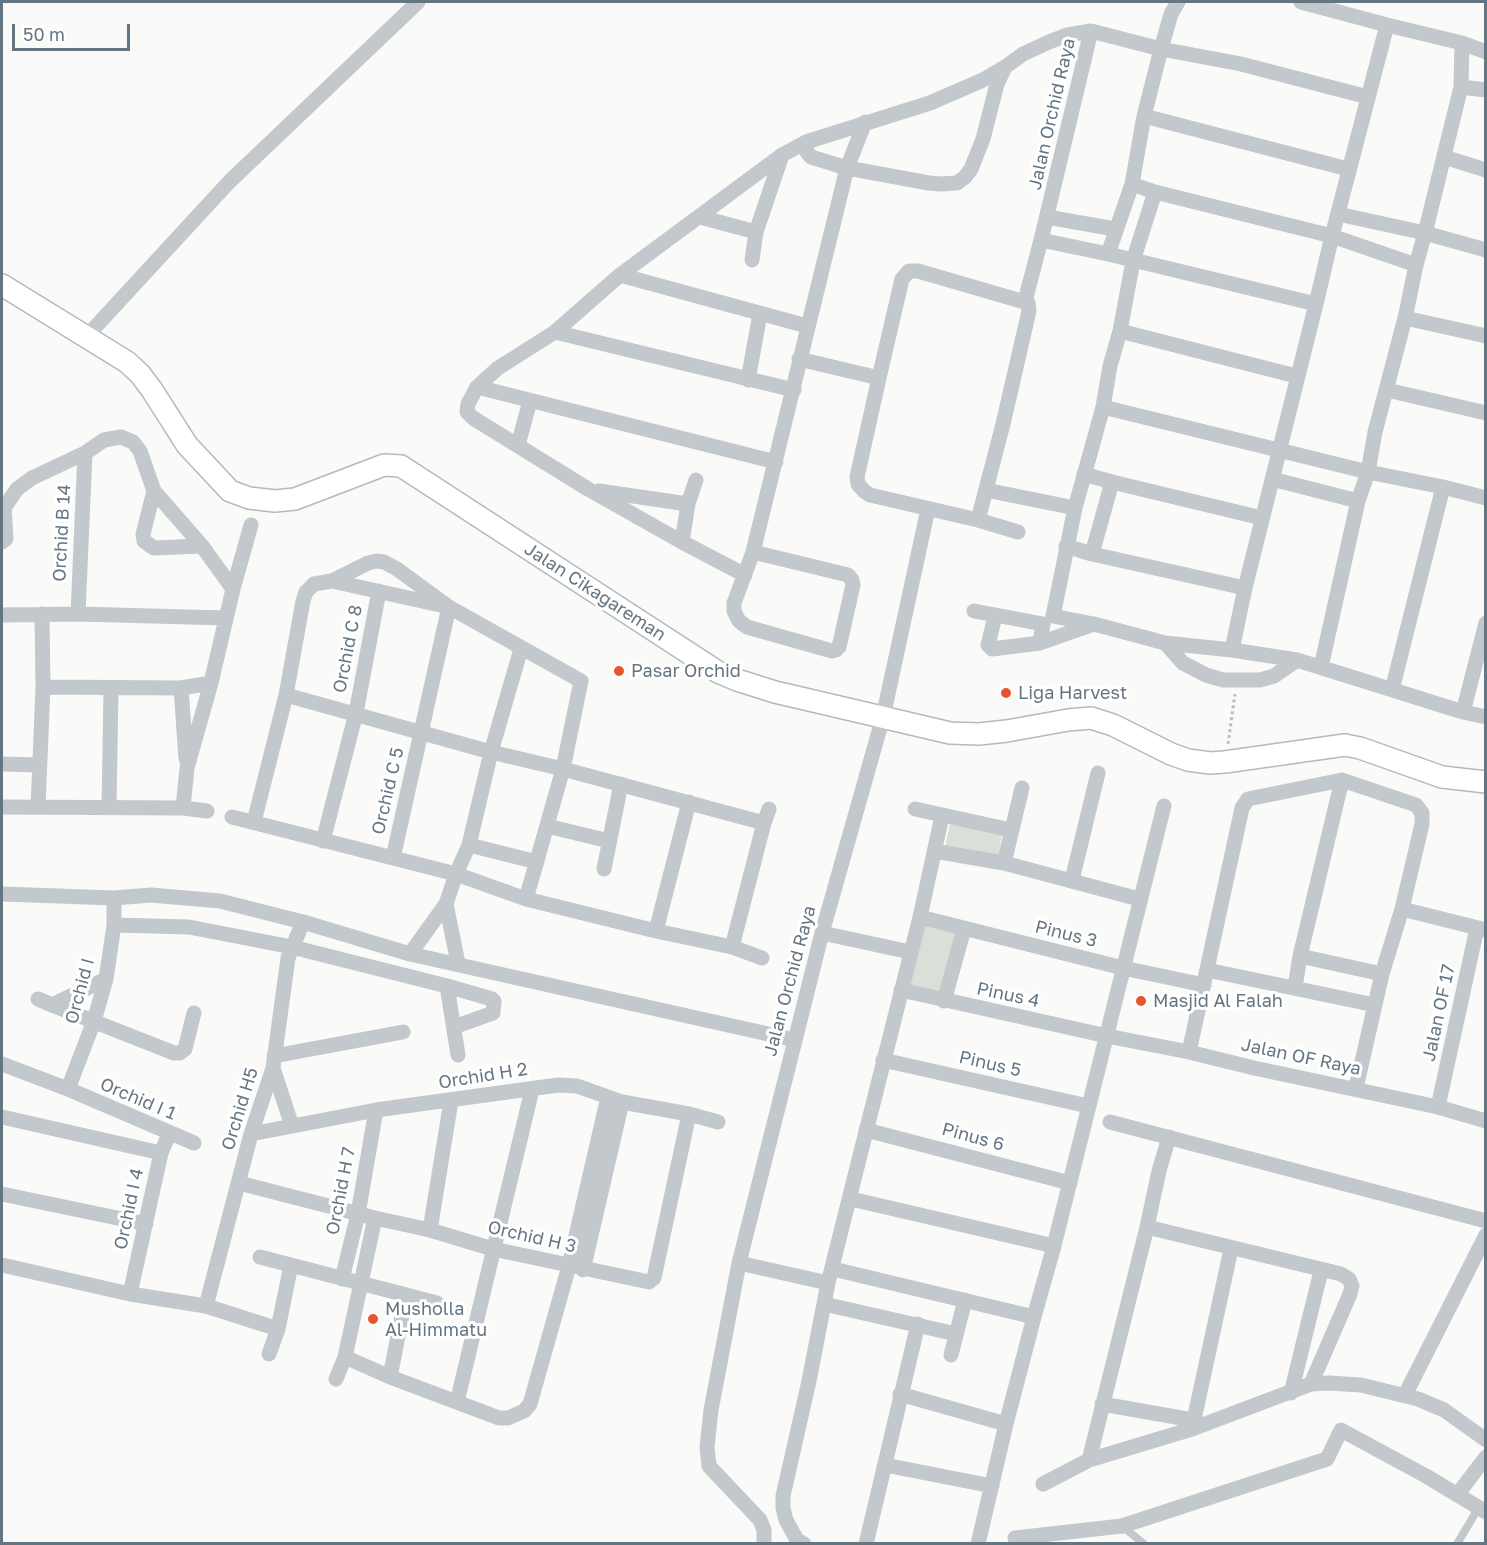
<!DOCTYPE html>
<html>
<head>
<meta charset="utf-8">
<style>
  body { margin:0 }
  #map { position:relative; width:1487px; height:1545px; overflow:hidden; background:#fafaf8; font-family:"Golos Text",sans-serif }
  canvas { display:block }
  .frame { position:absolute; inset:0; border:3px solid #657683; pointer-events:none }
  .scale { position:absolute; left:12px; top:24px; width:118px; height:27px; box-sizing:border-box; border:3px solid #657683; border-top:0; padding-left:8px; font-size:18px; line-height:21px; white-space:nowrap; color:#657683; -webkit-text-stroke:4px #fff; paint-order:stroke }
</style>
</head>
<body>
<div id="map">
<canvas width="1487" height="1545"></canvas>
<div class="frame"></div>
<div class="scale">50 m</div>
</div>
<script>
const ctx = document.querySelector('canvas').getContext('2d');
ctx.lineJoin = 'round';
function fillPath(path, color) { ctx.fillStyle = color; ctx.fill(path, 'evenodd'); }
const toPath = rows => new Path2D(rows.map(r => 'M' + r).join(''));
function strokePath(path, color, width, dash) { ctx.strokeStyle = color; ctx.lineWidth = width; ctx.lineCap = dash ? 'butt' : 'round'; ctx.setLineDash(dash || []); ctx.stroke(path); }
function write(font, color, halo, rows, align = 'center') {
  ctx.font = font + ' "Golos Text",sans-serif'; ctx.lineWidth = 6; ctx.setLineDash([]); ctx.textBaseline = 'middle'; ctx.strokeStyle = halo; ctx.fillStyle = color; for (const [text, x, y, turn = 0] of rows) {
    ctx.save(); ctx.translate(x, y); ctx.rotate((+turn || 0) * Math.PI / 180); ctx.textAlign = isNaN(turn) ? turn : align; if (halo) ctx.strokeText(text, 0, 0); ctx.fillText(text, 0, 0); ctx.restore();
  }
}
const green = toPath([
  [950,823,1002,833,998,857,945,847],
  [923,923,958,932,941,993,906,986]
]);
const path = toPath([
  [1228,744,1235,694]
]);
const lane = toPath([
  [1122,1526,1144,1544],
  [1457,1544,1479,1507]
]);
const street = toPath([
  [1178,2,1171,14,1161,49,1144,116,1132,184,1155,192,1332,236,1387,25,1301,2],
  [1387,25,1462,43,1461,87,1425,233,1486,250],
  [1462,43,1486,52],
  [1461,87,1486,90],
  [1144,116,1348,169],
  [806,142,807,152,811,157,847,168,929,183,941,184,957,183,965,177,971,169,983,139,997,84,1005,67,1023,54,1049,42,1067,35,1091,31],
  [1444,157,1486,170],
  [700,217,756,232],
  [1047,217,1115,229],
  [1041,240,1091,31,1161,49,1241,64,1368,97],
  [1108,254,1316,304,1332,236,1416,265],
  [752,260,756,232,782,155],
  [620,275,807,326],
  [1025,301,1041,240,1108,254,1132,184],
  [1405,318,1486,336],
  [1120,331,1133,261,1155,192],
  [555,332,794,390],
  [87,336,229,182,418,2],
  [799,359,879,378,857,477,858,484,864,491,870,495,978,520,1018,532],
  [879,378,902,279,909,271,918,271,1028,303,1029,311,1003,424,978,520],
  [748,380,760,314],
  [477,387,776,462],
  [1387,390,1486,413],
  [1103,407,1368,472,1443,487],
  [518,445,530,401],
  [1272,479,1358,501],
  [1112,482,1262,518],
  [986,490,1075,508,1103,407,1110,366,1120,331,1296,376],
  [154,491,143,534,144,541,154,548,202,546],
  [599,491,688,504],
  [1075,508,1053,616,1093,624],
  [2,511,17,489,32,478,85,453,104,440,121,437,133,442,140,451,154,491,202,546,233,589],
  [2,542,6,539,4,505],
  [682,542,688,504,696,480],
  [1066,546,1092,554,1112,482,1084,474],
  [753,552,848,575,852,580,853,585,839,647,836,650,832,651,747,627,739,621,734,611,734,603,753,552,847,168,865,122],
  [1092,554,1245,588],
  [745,575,682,542,588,489,473,418,467,412,468,404,477,387,498,368,555,332,620,275,782,155,806,142,930,103,983,80,1005,67],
  [332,581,449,607,393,858],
  [974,611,1043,624,1040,643],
  [78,614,85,453],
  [2,615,78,614,226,618],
  [995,616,988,645,992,649,1040,643,1094,624,1165,643,1232,650,1297,660,1463,712,1486,717],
  [1165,643,1183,663,1206,675,1223,680,1260,680,1274,676,1297,660],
  [1232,650,1245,588,1316,304],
  [1321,667,1358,501,1368,472,1375,432,1405,318,1416,265,1425,233,1338,214],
  [43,687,181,688,211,683],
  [181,688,186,759],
  [1392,690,1443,487,1486,498],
  [286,695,491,752,563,769,764,823],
  [1463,712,1486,623],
  [2,764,39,765],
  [2,807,183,808,207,811],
  [38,807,43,687,42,614],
  [109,808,111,689],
  [183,808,187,768,211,683,233,589,251,525],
  [915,809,1011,830],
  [232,817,456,874,526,899,656,931,732,947,762,958],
  [254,822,286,695,303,601,306,592,314,584,332,581,368,563,377,561,384,562,397,569,449,607,581,681,563,769,526,899],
  [547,826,609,841],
  [323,841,356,713,379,591],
  [469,845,537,862],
  [934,851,1004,863,1139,899],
  [1004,863,1022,788],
  [604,869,621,784],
  [1072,880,1098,773],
  [2,894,114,898,151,895,220,901,303,922,410,954,795,1040],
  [446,904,458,963],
  [920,917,1123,968,1204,985],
  [114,925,189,927,292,947,447,986,492,999,494,1001,493,1013,454,1027],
  [656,931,689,802],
  [822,933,910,952],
  [732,947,764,823,769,809],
  [410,954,446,904,456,874,469,845,491,752,521,649],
  [1300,956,1382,974],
  [1207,970,1375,1005],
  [447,986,458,1055],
  [1295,987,1300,956,1342,780],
  [901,990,1107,1036,1189,1052,1254,1068,1438,1107,1486,1121],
  [38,999,52,1005,106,979],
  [944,1001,964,929],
  [52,1005,174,1053,180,1053,185,1049,194,1013],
  [1189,1052,1242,808,1248,799,1342,780,1416,805,1422,813,1422,824,1402,909],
  [274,1056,403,1032],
  [883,1060,1088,1106],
  [2,1064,68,1089,194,1143],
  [273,1068,292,1126],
  [1356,1088,1382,974,1402,909,1486,930],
  [68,1089,94,1021,106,979,114,925,114,898],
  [1438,1107,1477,928],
  [2,1117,161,1153],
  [1110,1122,1486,1221],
  [866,1130,1070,1183],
  [251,1134,376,1110,558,1085,577,1086,622,1102,689,1114,718,1122],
  [239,1183,375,1218,430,1230,493,1249,649,1282,654,1278,689,1114],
  [2,1194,146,1224],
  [851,1199,1054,1246],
  [1147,1227,1341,1274,1349,1279,1352,1286,1350,1294,1311,1384],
  [430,1230,451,1101],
  [260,1257,437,1303],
  [739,1263,828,1283],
  [2,1265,130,1294,206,1306,278,1329],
  [833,1269,1034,1317],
  [583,1270,622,1102],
  [342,1279,358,1214,376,1110],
  [130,1294,161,1153,169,1134],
  [824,1304,956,1334],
  [206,1306,251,1134,273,1068,288,958,303,922],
  [269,1354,278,1329,291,1265],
  [951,1355,965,1300],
  [345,1357,390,1377,499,1418,508,1418,524,1411,530,1404,569,1266,608,1097],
  [390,1377,406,1295],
  [336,1379,345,1357,375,1218],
  [1291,1393,1321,1271],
  [900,1394,1006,1424],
  [1405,1395,1486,1235],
  [457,1402,532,1090],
  [1102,1404,1193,1420],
  [1192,1429,1231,1249],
  [1089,1460,1147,1227,1159,1171,1169,1137],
  [885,1465,992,1486],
  [1043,1484,1089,1460,1192,1429,1311,1384,1329,1383,1361,1385,1418,1399,1444,1410,1486,1440],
  [1457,1495,1486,1457],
  [764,1544,764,1530,760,1520,709,1466,707,1447,711,1410,739,1263,822,933,883,717,928,509],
  [804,1544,797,1540,786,1520,783,1508,783,1496,809,1381,828,1283,920,917,942,816],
  [866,1544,918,1324],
  [978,1544,1006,1424,1034,1317,1054,1246,1164,806],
  [1018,1544,1015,1538,1122,1526,1327,1459,1341,1430,1426,1476,1486,1512]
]);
const secondary = toPath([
  [2,285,127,362,140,374,152,390,187,445,230,491,249,498,275,501,295,499,384,465,401,466,718,672,737,680,775,692,950,733,979,734,1007,731,1068,720,1091,718,1113,725,1171,754,1188,760,1210,763,1225,762,1345,745,1360,748,1442,777,1486,782]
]);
const markers = [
  [619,671,6,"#e4572e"],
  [1006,693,6,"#e4572e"],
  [1141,1001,6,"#e4572e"],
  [373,1319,6,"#e4572e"]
];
const streetNames = [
  ["Jalan Orchid Raya",1052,114,-77],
  ["Orchid B 14",62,533,-87],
  ["Jalan Cikagareman",595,592,33],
  ["Orchid C 8",348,649,-79],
  ["Orchid C 5",388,791,-77],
  ["Pinus 3",1066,934,14],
  ["Jalan Orchid Raya",790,981,-75],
  ["Orchid I",80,991,-75],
  ["Pinus 4",1008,995,12],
  ["Jalan OF 17",1439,1013,-78],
  ["Jalan OF Raya",1301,1057,12],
  ["Pinus 5",990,1064,13],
  ["Orchid H 2",483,1076,-9],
  ["Orchid I 1",138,1099,23],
  ["Orchid H5",240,1109,-73],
  ["Pinus 6",973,1137,15],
  ["Orchid H 7",341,1191,-79],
  ["Orchid I 4",129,1209,-78],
  ["Orchid H 3",532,1237,13]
];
const poiNames = [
  ["Pasar Orchid",631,671],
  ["Liga Harvest",1018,693],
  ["Masjid Al Falah",1153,1001],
  ["Musholla",385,1309],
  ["Al-Himmatu",385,1330]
];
fillPath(green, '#dadfd7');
strokePath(secondary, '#b3babf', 24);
strokePath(path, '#bbbfc2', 3, [3, 3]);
strokePath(lane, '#c3c8cc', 8);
strokePath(street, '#c3c8cc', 15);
strokePath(secondary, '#fff', 21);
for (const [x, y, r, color] of markers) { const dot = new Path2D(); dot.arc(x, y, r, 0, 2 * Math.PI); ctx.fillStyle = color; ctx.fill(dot); strokePath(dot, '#fff', 2); }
write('18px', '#657683', '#fff', streetNames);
write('18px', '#657683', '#fff', poiNames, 'left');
</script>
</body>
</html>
